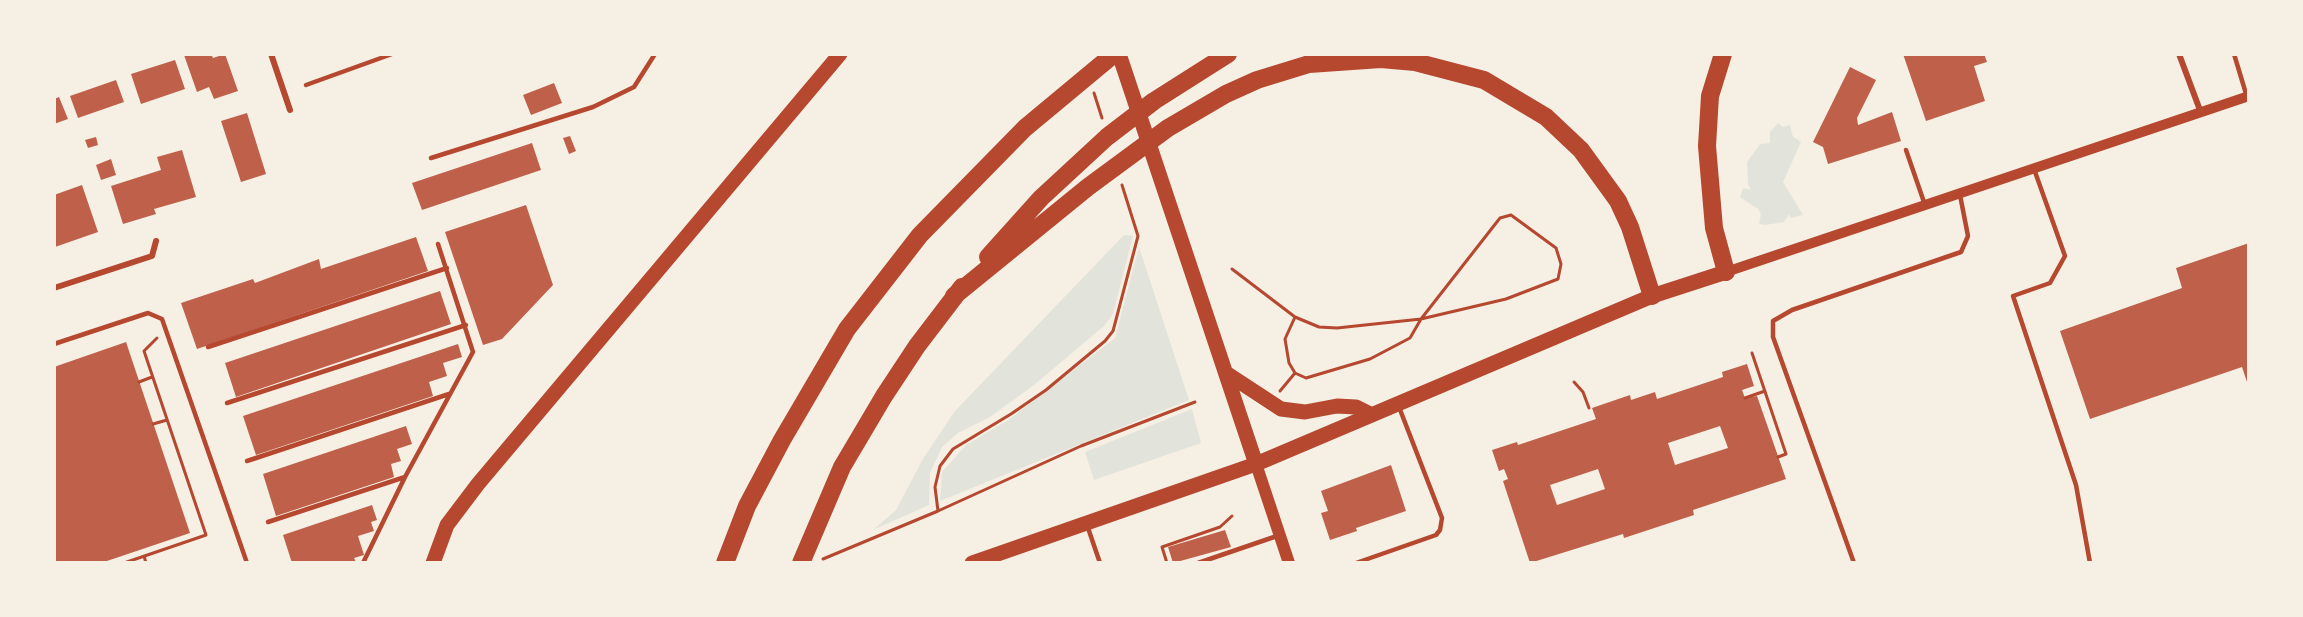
<!DOCTYPE html>
<html>
<head>
<meta charset="utf-8">
<style>
  body { margin:0 }
  #map { position:relative; width:2303px; height:617px; overflow:hidden; background:#f6efe4; font-family:Signika,sans-serif }
  canvas { display:block }
  .frame { position:absolute; inset:0; border:56px solid #f6efe4; pointer-events:none }
</style>
</head>
<body>
<div id="map">
<canvas width="2303" height="617"></canvas>
<div class="frame"></div>
</div>
<script>
const ctx = document.querySelector('canvas').getContext('2d');
ctx.lineJoin = 'round';
function fillPath(path, color) { ctx.fillStyle = color; ctx.fill(path, 'evenodd'); }
const toPath = rows => new Path2D(rows.map(r => 'M' + r).join(''));
function strokePath(path, color, width, dash) { ctx.strokeStyle = color; ctx.lineWidth = width; ctx.lineCap = dash ? 'butt' : 'round'; ctx.setLineDash(dash || []); ctx.stroke(path); }
const green = toPath([
  [1778,123,1783,127,1790,125,1793,137,1801,142,1783,182,1803,215,1791,218,1789,214,1784,222,1765,225,1759,224,1761,214,1758,209,1740,197,1743,188,1751,190,1748,184,1747,162,1760,144,1770,143,1770,132],
  [1124,235,1133,236,1113,314,1104,326,1034,385,990,417,958,433,942,447,930,473,929,505,873,530,896,510,924,457,955,411],
  [1139,247,1189,400,940,501,942,472,966,445,1010,419,1115,338],
  [1192,409,1201,443,1094,480,1085,452]
]);
const building = toPath([
  [211,54,213,58,225,54,238,91,214,99,209,87,197,92,184,55],
  [1903,54,1984,54,1987,62,1974,66,1985,101,1926,121],
  [175,60,185,89,141,104,131,74],
  [1850,67,1876,80,1857,118,1858,125,1892,112,1901,141,1828,164,1823,147,1813,142],
  [116,80,124,102,78,118,70,96],
  [554,83,562,103,531,115,523,95],
  [59,97,68,119,54,124,54,99],
  [247,113,266,174,241,182,221,121],
  [570,136,576,151,569,154,563,138],
  [96,137,98,145,88,148,85,140],
  [532,143,541,170,422,210,412,183],
  [182,150,196,197,154,209,156,214,123,224,111,186,161,170,157,157],
  [111,159,116,175,101,180,96,165],
  [82,185,98,232,55,247,54,195],
  [526,205,553,285,502,339,483,345,445,232],
  [416,237,428,271,197,349,181,303,253,279,255,283,319,259,321,269],
  [2249,243,2249,388,2242,367,2090,419,2060,331,2182,288,2176,268],
  [440,291,451,324,236,397,225,363],
  [126,342,190,533,101,563,54,563,54,367],
  [458,344,462,357,443,363,447,376,429,382,433,396,256,455,243,416],
  [1747,364,1754,386,1742,390,1745,398,1757,396,1786,479,1693,510,1694,515,1624,538,1623,534,1530,563,1503,481,1508,479,1504,469,1499,471,1492,450,1517,442,1518,445,1596,419,1592,408,1630,395,1631,400,1655,392,1657,399,1723,377,1722,372],
  [1720,426,1728,448,1675,465,1668,443],
  [1598,469,1605,489,1557,505,1550,485],
  [406,426,412,444,397,449,401,461,391,464,394,477,276,516,263,474],
  [1391,465,1406,511,1356,528,1357,531,1330,540,1321,513,1328,511,1321,491],
  [372,505,377,520,371,522,374,531,358,536,364,555,354,558,356,562,292,563,283,535],
  [1225,530,1231,547,1173,563,1168,547]
]);
const path = toPath([
  [1094,93,1102,118],
  [1232,269,1295,317,1319,327,1337,328,1421,319,1500,218,1511,215,1556,248,1561,264,1558,279,1506,299,1421,319,1410,338,1370,359,1306,378,1295,373],
  [1752,353,1786,454,1778,457],
  [139,382,152,377],
  [1574,382,1583,392,1589,408],
  [1280,391,1295,373,1289,363,1285,339,1295,317],
  [1745,398,1765,391],
  [153,424,167,420],
  [938,511,1081,446,1195,402],
  [144,556,146,563],
  [823,559,938,511,935,487,940,466,953,449,1011,414,1046,390,1105,341,1113,331,1138,236,1122,185],
  [124,563,206,535,144,351,157,338],
  [1167,563,1162,547,1220,527,1232,516]
]);
const service = toPath([
  [2234,54,2247,97],
  [306,85,392,54],
  [1906,150,1925,205],
  [431,158,593,107,634,87,655,54],
  [2034,169,2065,256,2050,283,2013,296,2076,485,2090,563],
  [54,344,148,313,162,319,247,563],
  [208,347,447,268],
  [227,403,466,325],
  [247,461,449,394],
  [268,522,405,477],
  [1087,525,1100,563],
  [363,563,405,477,473,352,438,244],
  [1198,563,1277,536],
  [1356,563,1436,535,1440,530,1442,518,1399,407],
  [1854,563,1773,337,1773,321,1792,310,1961,252,1968,236,1960,195]
]);
const minor = toPath([
  [271,54,290,110],
  [2179,54,2201,113],
  [54,288,152,256,156,241]
]);
const tertiary = toPath([
  [1726,272,2249,96]
]);
const secondary = toPath([
  [1256,464,1289,563]
]);
const primary = toPath([
  [1119,54,1256,464],
  [1226,373,1281,409,1305,412,1337,406,1356,407,1372,415],
  [433,563,447,525,478,484,840,54],
  [972,563,1256,464,1652,296,1726,272]
]);
const motorway = toPath([
  [1723,54,1710,96,1707,146,1714,228,1726,272],
  [988,257,1041,198,1107,137,1154,101,1228,54],
  [954,296,1088,187,1168,128,1226,94,1257,80,1309,64,1381,59,1415,62,1484,80,1546,117,1581,150,1618,201,1630,227,1652,296],
  [725,563,747,506,782,440,847,329,920,235,1025,128,1114,54],
  [801,563,842,467,884,396,917,346,962,287]
]);
fillPath(green, '#e2e4dc');
fillPath(building, '#bf614a');
strokePath(path, '#b5482f', 3);
strokePath(service, '#b5482f', 4.5);
strokePath(minor, '#b5482f', 6);
strokePath(tertiary, '#b5482f', 10);
strokePath(secondary, '#b5482f', 12);
strokePath(primary, '#b5482f', 15);
strokePath(motorway, '#b5482f', 18);
</script>
</body>
</html>
